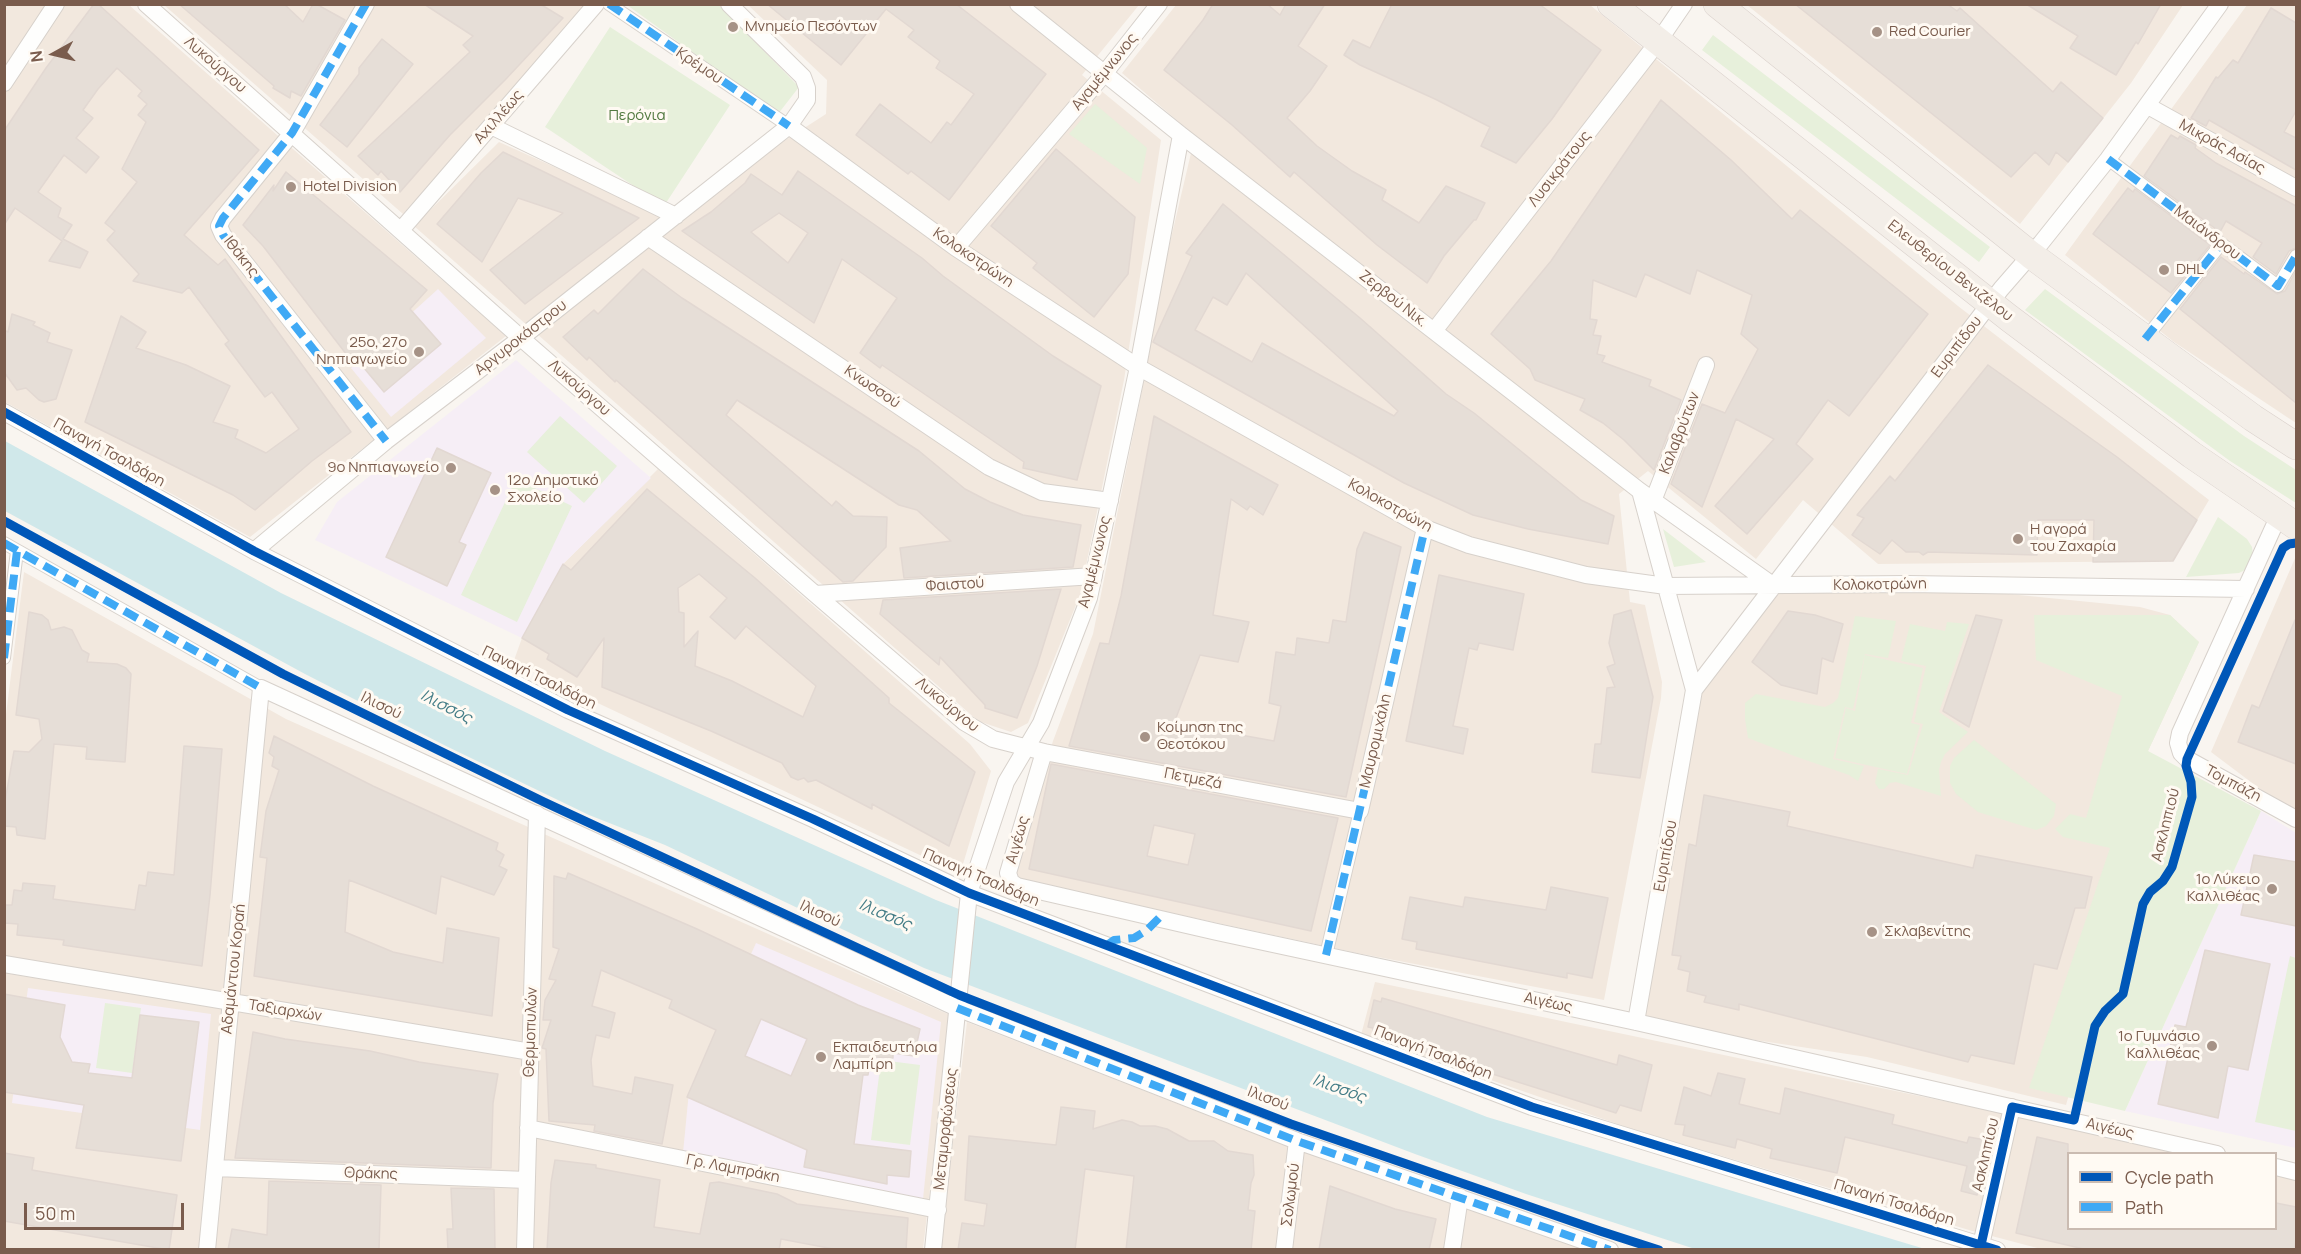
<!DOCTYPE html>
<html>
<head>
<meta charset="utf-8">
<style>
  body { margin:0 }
  #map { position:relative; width:2301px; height:1254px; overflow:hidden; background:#f9f5f0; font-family:Manrope,sans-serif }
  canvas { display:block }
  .frame { position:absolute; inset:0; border:6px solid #7a5c4d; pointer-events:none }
  .legend { position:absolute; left:2067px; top:1152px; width:210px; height:78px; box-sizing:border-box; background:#fffaf3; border:2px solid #cabbb1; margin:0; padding:8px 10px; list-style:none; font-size:18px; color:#7a5c4d }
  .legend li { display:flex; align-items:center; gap:12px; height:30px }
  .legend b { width:30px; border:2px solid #cabbb1 }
  .north { position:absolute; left:24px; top:24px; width:60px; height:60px; -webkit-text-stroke:4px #fffaf3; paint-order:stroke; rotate:262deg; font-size:16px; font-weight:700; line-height:24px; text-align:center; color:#7a5c4d }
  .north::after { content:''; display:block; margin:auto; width:21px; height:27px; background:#7a5c4d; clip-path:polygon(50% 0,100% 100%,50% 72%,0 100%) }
  .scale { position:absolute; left:24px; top:1203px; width:160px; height:27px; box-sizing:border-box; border:3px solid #7a5c4d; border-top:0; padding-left:8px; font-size:18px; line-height:21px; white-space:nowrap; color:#7a5c4d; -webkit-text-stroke:4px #fffaf3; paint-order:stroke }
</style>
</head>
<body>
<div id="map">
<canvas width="2301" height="1254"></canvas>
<div class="frame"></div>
<ul class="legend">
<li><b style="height:8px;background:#0057b8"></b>Cycle path</li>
<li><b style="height:8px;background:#3fa9f5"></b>Path</li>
</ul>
<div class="north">N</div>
<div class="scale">50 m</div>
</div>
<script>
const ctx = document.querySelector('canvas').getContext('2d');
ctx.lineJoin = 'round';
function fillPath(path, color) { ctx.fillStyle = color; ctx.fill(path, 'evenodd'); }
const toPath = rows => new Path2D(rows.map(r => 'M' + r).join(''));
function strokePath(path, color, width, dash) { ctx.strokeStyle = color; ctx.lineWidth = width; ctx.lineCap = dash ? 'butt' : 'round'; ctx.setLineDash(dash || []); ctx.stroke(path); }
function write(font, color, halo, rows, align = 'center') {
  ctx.font = font + ' Manrope,sans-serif'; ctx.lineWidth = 6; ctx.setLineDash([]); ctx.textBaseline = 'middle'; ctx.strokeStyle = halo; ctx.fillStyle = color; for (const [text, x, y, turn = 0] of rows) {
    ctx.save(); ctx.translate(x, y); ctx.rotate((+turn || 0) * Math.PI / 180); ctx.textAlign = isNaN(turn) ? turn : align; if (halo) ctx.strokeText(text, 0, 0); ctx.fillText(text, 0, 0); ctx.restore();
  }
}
const residential = toPath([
  [5,5,129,5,506,336,250,537,5,402],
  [164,5,593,5,403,214],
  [748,5,1139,5,1082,75,1161,140,1124,380,1080,595,1028,723,1011,732,978,721,414,226,499,142,675,221,781,143,826,114,827,80],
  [1176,5,1590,5,1958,306,2209,500,2173,561,1878,564,1803,500,1756,559,1648,471,1619,494,1630,602,1645,605,1662,682,1661,698,1604,1000,1357,953,1018,880,1014,868,1053,741,1093,634,1143,385,1150,328,1195,136,1122,73],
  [1747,5,2183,5,2131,83,2020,224],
  [2247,5,2296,5,2296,423,2174,342,2065,255],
  [658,469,970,744,991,771,960,874,513,663,522,638,563,564],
  [2296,556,2296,816,2211,752],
  [24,572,286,719,950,1015,923,1249,5,1250,4,730],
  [1908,584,2140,607,2170,615,2199,642,2148,751,2157,788,2066,1105,1867,1057,1637,1022,1694,690,1767,586],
  [1375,982,1996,1112,2204,1153,2068,1154,2068,1228,2276,1228,2276,1168,2296,1172,2296,1249,2041,1249,1969,1230,1629,1128,1361,1035],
  [967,1022,1245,1130,1472,1210,1593,1250,940,1250]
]);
const education = toPath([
  [438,289,486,338,391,417,351,368],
  [516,360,651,478,563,564,522,638,315,540,337,502],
  [2261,811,2296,833,2296,1148,2125,1111],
  [756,943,941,1022,923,1199,683,1153,689,1091],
  [28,988,211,1014,200,1130,12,1103]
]);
const green = toPath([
  [627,5,719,5,799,87,778,114],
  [610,27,730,105,664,206,545,127],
  [1713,35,1990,247,1979,262,1702,50],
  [1095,104,1147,148,1140,184,1069,134],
  [2045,289,2244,436,2296,470,2296,503,2230,461,2025,310],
  [560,416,617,466,584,503,527,452],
  [516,479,572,506,517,622,461,595],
  [2218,517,2247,539,2252,547,2253,555,2247,569,2239,573,2186,577],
  [1663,529,1706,562,1674,567],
  [2034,615,2170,615,2199,642,2148,751,2261,811,2125,1111,2029,1088,2110,848,2063,837,2055,829,2070,814,2086,818,2122,696,2036,660],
  [1855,616,1896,621,1888,658,1865,654,1853,709,1845,707,1833,759,1864,766,1858,781,1849,775,1797,757,1748,738,1745,719,1745,703,1756,694,1825,707,1833,703,1838,698],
  [1947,622,1969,624,1939,712,1968,732,1945,754,1941,762,1939,770,1941,796,1896,782,1890,783,1884,789,1879,789,1875,783,1878,769,1908,775,1923,724,1914,722,1926,666,1901,661,1910,624,1945,631],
  [1865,655,1923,668,1911,723,1920,725,1907,774,1835,758,1846,708,1855,711],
  [1974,740,2056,804,2054,816,2046,826,2036,830,1978,812,1956,794,1950,783,1950,766,1954,758],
  [2290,956,2296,958,2296,1131,2255,1122],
  [105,1003,141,1008,132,1073,96,1068],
  [881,1060,920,1065,910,1145,871,1140]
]);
const water = toPath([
  [5,441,281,593,605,751,936,900,1487,1117,1925,1249,1695,1249,1526,1194,1415,1154,924,968,665,845,589,815,446,746,305,674,5,511]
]);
const building = toPath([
  [94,4,98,4,259,150,184,235,218,265,225,259,351,432,312,461,255,510,233,495,85,422,121,316,146,332,136,348,186,365,230,386,213,422,238,430,235,438,266,453,299,429,272,392,265,397,225,344,229,341,189,287,182,293,133,281,139,274,107,240,115,231,105,223,137,182,122,169,146,122,138,115,147,104,138,96,142,91,117,68,98,89,83,110,93,118,76,138,99,157,86,173,64,155,38,192,61,208,58,217,72,225,63,239,88,252,80,268,49,261,62,241,15,208,4,225,4,131,46,68,94,4],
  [179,4,284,4,303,22,313,4,316,4,345,20,301,96,291,91,290,98,273,88,274,86,179,4],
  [424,4,540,4,563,18,505,80,450,135,400,192,381,171,378,175,358,156,470,52,463,45,473,36,424,4],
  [767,4,956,4,1046,74,949,200,911,171,908,174,856,135,880,104,931,143,947,122,951,125,974,94,936,68,940,61,908,37,914,30,886,9,841,65,767,4],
  [1213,4,1267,4,1280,15,1286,4,1325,4,1298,46,1327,66,1310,91,1287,118,1317,146,1352,171,1386,190,1382,200,1419,223,1446,186,1485,203,1476,220,1474,220,1444,256,1427,283,1377,245,1294,172,1290,177,1232,125,1164,70,1203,20,1213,4],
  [1392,4,1539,4,1601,50,1552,119,1516,163,1481,146,1490,127,1435,99,1360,65,1344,55,1353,40,1370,48,1392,4],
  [1795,4,1947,4,1957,11,1960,8,2053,92,2061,82,2103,118,2068,162,2056,152,2049,165,2035,152,2011,177,1795,4],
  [2026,4,2161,4,2138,44,2136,42,2116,75,2070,48,2078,36,2026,4],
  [2271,8,2296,23,2296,111,2284,132,2296,138,2296,170,2209,120,2206,126,2191,118,2216,77,2218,78,2233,60,2238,63,2271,8],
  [382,39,413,64,347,147,320,125,359,74,359,68,382,39],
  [1661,100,1731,160,1792,219,1800,210,1928,314,1849,416,1828,400,1796,444,1813,459,1747,534,1715,506,1774,439,1736,419,1702,507,1671,484,1702,404,1725,413,1758,349,1741,334,1752,295,1697,270,1690,294,1645,274,1636,297,1593,280,1590,319,1597,320,1593,335,1601,336,1597,354,1605,356,1602,362,1651,380,1649,386,1681,400,1654,470,1624,440,1603,423,1580,410,1585,399,1535,380,1530,369,1491,334,1551,261,1661,100],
  [2171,135,2178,139,2180,136,2196,145,2195,148,2216,163,2296,206,2296,248,2289,251,2276,274,2253,257,2262,243,2226,221,2220,232,2144,176,2171,135],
  [1056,149,1135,217,1128,274,1094,317,1033,268,1037,263,991,226,1056,149],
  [503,152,639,218,525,304,490,270,563,213,518,198,482,262,437,224,481,173,503,152],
  [798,171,922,258,943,276,1053,356,1101,386,1077,480,1023,468,1024,462,882,365,880,368,860,353,897,298,842,259,814,323,682,231,711,212,745,183,751,174,782,195,798,171],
  [779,213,808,233,788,263,751,232,779,213],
  [286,172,427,290,410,309,441,344,384,392,354,356,350,359,263,246,243,225,274,185,273,191,286,172],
  [2128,188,2133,192,2135,189,2210,245,2171,293,2093,234,2128,188],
  [1223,204,1360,318,1446,394,1474,413,1581,500,1614,516,1608,544,1528,529,1473,515,1404,483,1153,342,1192,256,1186,253,1223,204],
  [1246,273,1398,411,1394,416,1262,343,1252,362,1195,330,1213,297,1227,305,1246,273],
  [2221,257,2244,274,2245,272,2277,294,2285,291,2296,271,2296,403,2180,309,2221,257],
  [643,269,682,298,919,451,965,489,990,502,1023,515,1081,525,1073,567,904,578,900,548,951,541,917,510,899,505,737,400,726,415,832,506,836,501,853,516,887,517,886,547,853,581,843,582,616,380,615,382,589,357,587,360,563,337,594,310,598,314,643,269],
  [12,314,35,322,33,325,50,333,47,342,72,350,56,399,44,402,39,400,26,388,17,390,4,372,4,330,8,332,12,314],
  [1988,365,2117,457,2197,520,2173,561,2093,562,2094,520,2038,520,2037,555,1928,552,1923,555,1919,552,1906,552,1892,540,1880,554,1852,535,1864,518,1857,515,1890,476,1895,481,1988,365],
  [1154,416,1278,485,1263,515,1250,506,1247,510,1231,499,1213,615,1249,622,1238,662,1200,655,1174,723,1274,741,1281,706,1269,703,1276,652,1295,655,1297,638,1329,643,1333,620,1346,622,1357,549,1364,532,1401,547,1346,797,1069,746,1100,643,1109,644,1121,596,1154,416],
  [437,448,491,473,459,542,466,545,447,586,386,557,437,448],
  [647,489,755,578,889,698,889,703,975,772,949,846,872,804,872,809,816,780,808,782,804,778,798,780,791,777,782,763,711,731,602,687,604,638,577,677,547,659,549,654,522,638,563,564,571,570,647,489],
  [699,574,727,598,710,617,735,639,746,626,816,686,803,717,732,681,695,666,698,631,684,647,684,613,679,612,678,588,699,574],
  [1439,575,1524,594,1513,650,1479,643,1477,650,1469,648,1453,726,1468,729,1463,754,1406,741,1439,575],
  [1061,589,1037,666,1017,718,985,708,985,705,940,657,939,665,880,614,883,600,1061,589],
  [1631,610,1653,697,1640,778,1592,772,1595,744,1601,744,1607,688,1615,687,1607,667,1615,664,1609,643,1614,615,1631,610],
  [1788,611,1815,615,1843,624,1833,662,1822,658,1817,694,1781,685,1752,662,1788,611],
  [29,612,42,615,48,620,51,630,64,627,72,630,82,650,89,654,87,662,117,664,126,668,131,674,125,762,86,759,87,747,54,744,45,839,17,835,16,827,4,826,5,801,14,751,29,752,42,739,39,719,16,715,29,612],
  [1976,615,2002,620,1969,727,1943,711,1976,615],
  [2295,620,2296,620,2296,764,2238,742,2252,705,2259,708,2295,620],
  [274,736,373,786,498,843,496,850,504,855,499,866,507,870,494,895,441,876,436,914,349,880,345,932,393,952,443,963,447,928,499,938,492,1016,254,976,267,858,260,857,266,811,279,770,272,766,274,757,269,753,274,736],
  [184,746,222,749,210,895,202,966,63,945,64,940,17,935,18,924,4,923,4,905,12,905,14,890,22,891,23,883,55,886,53,899,135,910,139,885,146,886,148,872,174,875,184,746],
  [1051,764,1338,818,1311,931,1029,869,1051,764],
  [1154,825,1195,834,1188,865,1147,856,1154,825],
  [1704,795,1790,812,1787,826,1973,868,1976,855,2092,877,2085,908,2075,908,2057,969,2034,964,2014,1064,1971,1055,1968,1062,1739,1004,1739,1010,1704,1002,1706,996,1687,991,1690,972,1678,969,1681,956,1672,955,1689,844,1696,846,1704,795],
  [2254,855,2296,862,2296,926,2241,915,2254,855],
  [568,873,697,929,858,1005,920,1029,914,1056,893,1053,893,1058,871,1057,868,1075,863,1075,854,1144,911,1151,909,1177,887,1175,887,1184,804,1167,807,1150,687,1097,716,1030,669,1008,672,1000,601,970,592,1006,615,1013,609,1038,596,1035,591,1060,593,1086,632,1094,635,1077,673,1085,662,1144,594,1131,595,1125,549,1121,546,1049,542,1048,551,1020,543,1020,545,1000,556,980,549,979,559,949,553,947,554,876,566,879,568,873],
  [761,1019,807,1039,791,1076,745,1056,761,1019],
  [1551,887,1608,898,1592,978,1567,973,1567,978,1416,949,1417,942,1402,939,1410,897,1463,907,1465,897,1546,910,1551,887],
  [2205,950,2270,964,2248,1070,2228,1066,2218,1118,2158,1104,2175,1025,2186,1027,2205,950],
  [4,994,65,1005,60,1037,72,1062,90,1064,88,1073,132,1078,140,1015,199,1022,181,1161,76,1148,84,1105,4,1092,4,994],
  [1382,998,1617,1065,1619,1055,1652,1065,1641,1111,1620,1105,1616,1113,1483,1071,1373,1034,1373,1028,1368,1027,1374,1000,1381,1002,1382,998],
  [253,1032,285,1039,370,1051,419,1062,498,1074,493,1103,491,1168,235,1158,253,1032],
  [1718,1073,1745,1079,1739,1104,1780,1114,1785,1088,1894,1115,1892,1124,1967,1143,1969,1137,1990,1141,1977,1195,1961,1191,1967,1166,1845,1137,1837,1173,1770,1158,1772,1149,1737,1139,1735,1148,1683,1135,1685,1125,1675,1124,1684,1087,1711,1096,1718,1073],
  [1061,1107,1095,1111,1093,1129,1122,1120,1132,1122,1140,1126,1155,1126,1167,1129,1189,1141,1214,1141,1228,1151,1253,1155,1254,1175,1251,1183,1248,1210,1255,1211,1251,1250,1126,1250,1134,1176,1085,1169,1075,1250,958,1250,962,1223,984,1226,987,1204,965,1200,969,1136,1056,1145,1061,1107],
  [2037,1137,2068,1144,2068,1228,2276,1228,2276,1203,2296,1207,2296,1240,2294,1250,2088,1250,2016,1233,2037,1137],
  [4,1153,34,1158,32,1170,177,1195,169,1250,4,1221,4,1153],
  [555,1160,596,1165,596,1168,660,1180,654,1227,700,1234,710,1183,719,1182,777,1194,797,1204,908,1218,906,1250,839,1250,781,1239,779,1250,547,1250,551,1183,555,1160],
  [269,1181,381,1185,379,1250,228,1250,232,1229,267,1235,269,1181],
  [1330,1186,1395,1209,1436,1219,1429,1250,1319,1250,1330,1186],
  [451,1188,494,1189,495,1250,448,1250,447,1229,453,1229,451,1188]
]);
const pedestrian = toPath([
  [609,4,789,126],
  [2108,159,2278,286,2296,256],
  [2145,339,2221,244],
  [4,543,261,688],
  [4,658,17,551],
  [1326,955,1360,811]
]);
const minor = toPath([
  [146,4,521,338,815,594,964,722,993,739,1044,752,1360,811,1425,528],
  [366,4,292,133,223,218,219,226,223,235,386,441],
  [1018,4,1181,135,1640,491,1774,586],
  [4,83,56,4],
  [2148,106,2296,188],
  [491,126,676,216],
  [789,126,956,248,1138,367,1425,528,1469,545,1586,575,1666,586,1908,584,2246,589],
  [401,230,596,4],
  [648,237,989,467,1042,492,1110,501],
  [956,248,1104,74,1159,4],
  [1434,331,1658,42,1684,4],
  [4,412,254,551,568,710,813,819,969,893,1532,1107,1997,1250],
  [1653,501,1706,365],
  [2279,515,2180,733,2178,743,2181,753,2187,759,2296,819],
  [254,551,386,441,521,338,789,126,807,100,807,88,803,77,729,4],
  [815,594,1094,576],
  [1694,690,2001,289,2041,243,2108,159,2220,4],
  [1044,752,1008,873,1011,882,1017,886,1217,932,1636,1022,2217,1154],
  [4,964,531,1052],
  [1636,1022,1694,690,1640,491],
  [528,1128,938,1210],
  [2276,1167,2296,1172],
  [215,1168,527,1180],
  [1981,1245,2012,1107],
  [207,1250,261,688,957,1008,1297,1141,1610,1250],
  [525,1250,537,814],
  [933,1250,969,893,1006,782,1041,723,1089,598,1138,367,1181,135],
  [1284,1250,1297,1141],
  [1452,1250,1460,1197]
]);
const primary = toPath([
  [1611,4,2009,318,2192,455,2296,526],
  [1717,4,2031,255,2253,418,2296,446]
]);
const quiet = toPath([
  [366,4,292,133,223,218,219,226,223,235,386,441],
  [609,4,789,126],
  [2108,159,2278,286,2296,256],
  [2145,339,2221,244],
  [4,543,261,688],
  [4,658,17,551],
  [1107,945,1114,940,1134,938,1147,930,1159,918],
  [1326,955,1425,528],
  [957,1008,1297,1141,1610,1250]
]);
const cycleway = toPath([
  [4,412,254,551,568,710,813,819,969,893,1532,1107,1997,1250],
  [4,521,283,674,544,802,959,995,1291,1124,1600,1231,1659,1250],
  [1981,1245,2012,1107,2074,1120,2095,1026,2105,1011,2123,994,2143,904,2150,892,2163,881,2172,867,2192,797,2191,782,2186,766,2187,759,2283,548,2289,544,2296,543]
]);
const markers = [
  [733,27,6,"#a69286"],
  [1877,32,6,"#a69286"],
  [291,187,6,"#a69286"],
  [2164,270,6,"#a69286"],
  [419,352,6,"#a69286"],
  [451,468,6,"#a69286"],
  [495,490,6,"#a69286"],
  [2018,539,6,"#a69286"],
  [1145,737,6,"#a69286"],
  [2272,889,6,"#a69286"],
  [1872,932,6,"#a69286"],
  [2212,1046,6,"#a69286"],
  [821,1057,6,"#a69286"]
];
const poiNames = [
  ["Μνημείο Πεσόντων",745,27],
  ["Red Courier",1889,32],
  ["Hotel Division",303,187],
  ["DHL",2176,270],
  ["25ο, 27ο",407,343,"right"],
  ["Νηπιαγωγείο",407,360,"right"],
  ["9ο Νηπιαγωγείο",439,468,"right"],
  ["12ο Δημοτικό",507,481],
  ["Σχολείο",507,498],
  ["Η αγορά",2030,530],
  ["του Ζαχαρία",2030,547],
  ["Κοίμηση της",1157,728],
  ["Θεοτόκου",1157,745],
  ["1ο Λύκειο",2260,880,"right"],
  ["Καλλιθέας",2260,897,"right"],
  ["Σκλαβενίτης",1884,932],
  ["1ο Γυμνάσιο",2200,1037,"right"],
  ["Καλλιθέας",2200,1054,"right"],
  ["Εκπαιδευτήρια",833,1048],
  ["Λαμπίρη",833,1065]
];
const streetNames = [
  ["Λυκούργου",215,65,41],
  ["Κρέμου",699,66,34],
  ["Αγαμέμνωνος",1105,72,-51],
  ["Αχιλλέως",499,117,-49],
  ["Μικράς Ασίας",2222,147,29],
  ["Λυσικράτους",1560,169,-52],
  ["Μαιάνδρου",2207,233,37],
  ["Ιθάκης",241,257,52],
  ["Κολοκοτρώνη",973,258,34],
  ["Ελευθερίου Βενιζέλου",1950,271,38],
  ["Ζερβού Νικ.",1393,299,38],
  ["Αργυροκάστρου",521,338,-38],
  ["Ευριπίδου",1957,347,-53],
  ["Κνωσσού",872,387,34],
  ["Λυκούργου",579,388,41],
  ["Καλαβρύτων",1680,433,-69],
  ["Παναγή Τσαλδάρη",109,453,29],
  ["Κολοκοτρώνη",1390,506,29],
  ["Αγαμέμνωνος",1095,562,-76],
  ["Φαιστού",955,585,-4],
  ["Κολοκοτρώνη",1880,585,-1],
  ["Παναγή Τσαλδάρη",539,678,26],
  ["Λυκούργου",947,705,39],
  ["Ιλισού",381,706,26],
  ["Μαυρομιχάλη",1376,741,-77],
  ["Πετμεζά",1193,779,11],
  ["Τομπάζη",2233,784,28],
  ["Ασκληπιού",2166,825,-76],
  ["Αιγέως",1018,840,-74],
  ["Ευριπίδου",1666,856,-80],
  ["Παναγή Τσαλδάρη",981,878,23],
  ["Ιλισού",820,914,25],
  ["Αδαμάντιου Κοραή",234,969,-84],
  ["Αιγέως",1548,1003,12],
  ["Ταξιαρχών",285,1011,9],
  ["Θερμοπυλών",531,1032,-88],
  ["Παναγή Τσαλδάρη",1433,1053,21],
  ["Ιλισού",1268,1099,21],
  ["Μεταμορφώσεως",946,1129,-84],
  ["Αιγέως",2110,1129,13],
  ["Ασκληπίου",1986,1155,-77],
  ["Γρ. Λαμπράκη",733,1169,11],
  ["Θράκης",371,1174,2],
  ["Σολωμού",1291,1195,-83],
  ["Παναγή Τσαλδάρη",1894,1203,17]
];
const parkNames = [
  ["Περόνια",637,116]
];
const waterNames = [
  ["Ιλισσός",446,707,27],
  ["Ιλισσός",885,915,23],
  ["Ιλισσός",1339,1089,20]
];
fillPath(residential, '#f2e8de');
fillPath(education, '#f6eef6');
fillPath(green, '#e7f0db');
fillPath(water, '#d0e8ea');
fillPath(building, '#e6ded7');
strokePath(building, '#e2d8d2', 1.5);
strokePath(pedestrian, '#d7d1cb', 14);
strokePath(minor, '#d7d1cb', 18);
strokePath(primary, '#dad1cc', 28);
strokePath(pedestrian, '#fefefd', 12);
strokePath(minor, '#fefefd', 16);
strokePath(primary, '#f3eee8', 27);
strokePath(quiet, '#3fa9f5', 8, [15, 8]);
strokePath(cycleway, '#0057b8', 9);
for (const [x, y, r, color] of markers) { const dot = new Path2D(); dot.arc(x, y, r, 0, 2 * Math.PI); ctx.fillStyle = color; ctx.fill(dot); strokePath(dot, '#fffaf3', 2); }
write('15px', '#7a5c4d', '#fffaf3', poiNames, 'left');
write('15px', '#7a5c4d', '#fffaf3', streetNames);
write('15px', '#537a41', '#fffaf3', parkNames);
write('italic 16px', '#437c86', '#fffaf3', waterNames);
</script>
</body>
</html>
